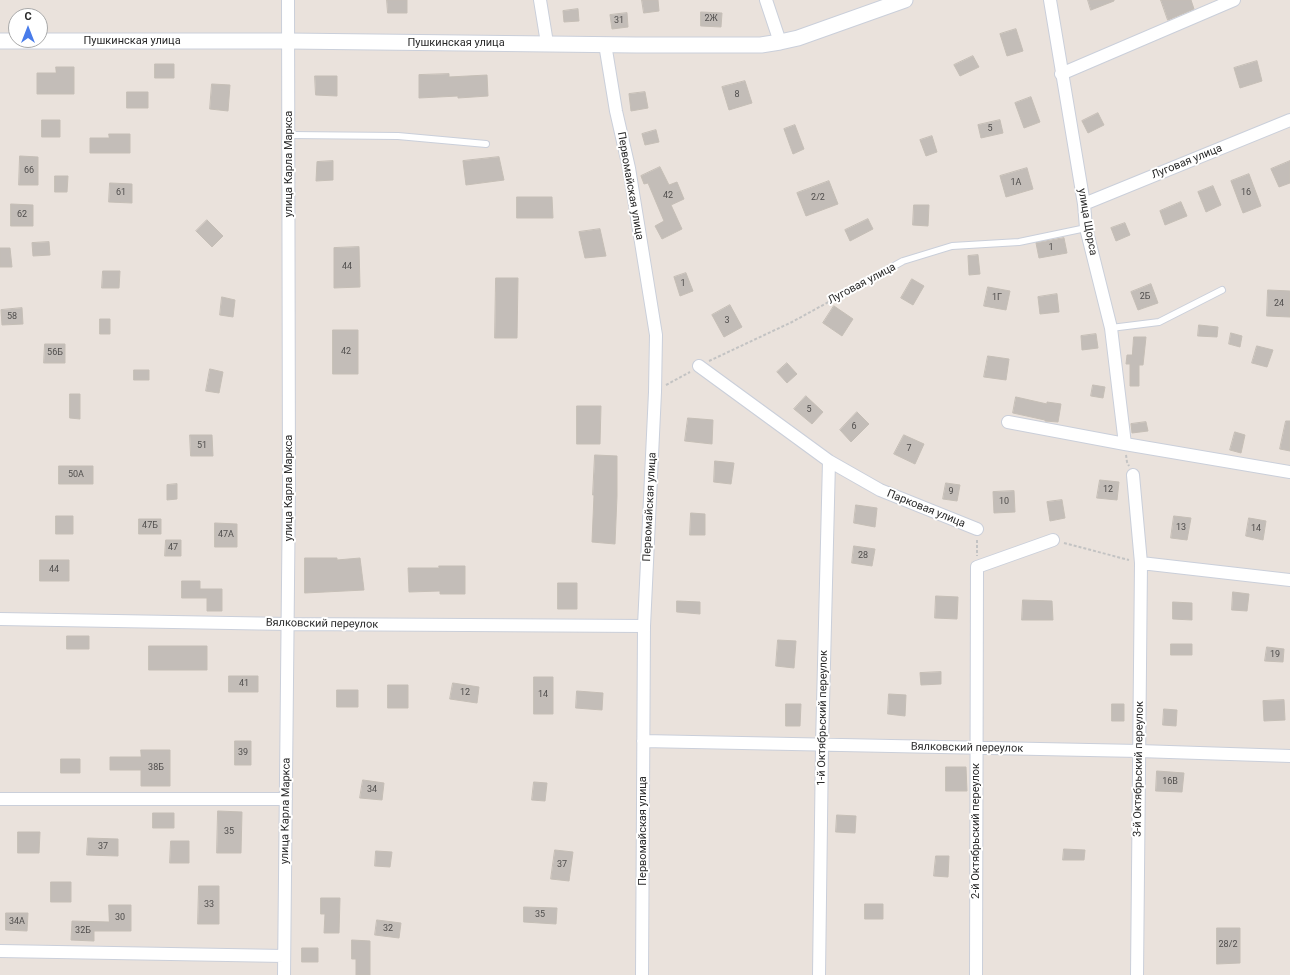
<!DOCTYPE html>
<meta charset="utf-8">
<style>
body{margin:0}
#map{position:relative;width:1290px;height:975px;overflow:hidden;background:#eae2dc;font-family:Roboto,sans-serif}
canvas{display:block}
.north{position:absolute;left:8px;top:8px;width:40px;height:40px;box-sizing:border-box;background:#fff;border:1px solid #a9a9a9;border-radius:50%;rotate:0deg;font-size:11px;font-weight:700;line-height:16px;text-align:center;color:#292929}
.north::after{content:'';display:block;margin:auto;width:14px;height:18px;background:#497cea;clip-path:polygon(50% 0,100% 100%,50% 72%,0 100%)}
</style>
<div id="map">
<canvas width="1290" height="975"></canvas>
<div class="north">С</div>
</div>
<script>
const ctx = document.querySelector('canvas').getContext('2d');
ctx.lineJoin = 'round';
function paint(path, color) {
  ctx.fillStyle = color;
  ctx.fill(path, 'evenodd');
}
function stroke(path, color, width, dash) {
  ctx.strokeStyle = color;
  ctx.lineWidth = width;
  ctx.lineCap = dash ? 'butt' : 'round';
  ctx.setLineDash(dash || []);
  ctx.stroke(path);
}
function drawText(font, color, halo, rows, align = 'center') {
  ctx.font = font + ' Roboto,sans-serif';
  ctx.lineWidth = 4;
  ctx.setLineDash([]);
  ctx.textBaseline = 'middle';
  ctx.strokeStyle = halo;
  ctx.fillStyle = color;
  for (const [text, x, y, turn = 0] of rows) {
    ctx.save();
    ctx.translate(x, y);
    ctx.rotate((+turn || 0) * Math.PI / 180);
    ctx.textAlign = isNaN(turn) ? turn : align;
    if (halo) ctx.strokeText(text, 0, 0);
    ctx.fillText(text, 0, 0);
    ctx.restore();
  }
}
const building = new Path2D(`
 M 387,0 L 407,0 L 407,13 L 388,13 Z
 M 642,0 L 658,0 L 659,11 L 644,13 Z
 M 1088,0 L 1114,0 L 1114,1 L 1091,10 Z
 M 1161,0 L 1191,0 L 1194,9 L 1168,20 Z
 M 578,9 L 579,21 L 564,22 L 563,11 Z
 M 701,12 L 722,13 L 721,27 L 701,26 Z
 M 627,13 L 628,27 L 612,29 L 610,15 Z
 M 1016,29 L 1023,51 L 1007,56 L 1000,34 Z
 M 973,56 L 979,67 L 960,76 L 954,65 Z
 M 1257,61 L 1262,81 L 1240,88 L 1234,68 Z
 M 155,64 L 174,64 L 174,78 L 155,78 Z
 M 56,67 L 74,67 L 74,94 L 37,94 L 37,73 L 56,73 Z
 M 449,74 L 449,77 L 487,75 L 488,96 L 458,98 L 458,96 L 419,98 L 419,75 Z
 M 315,76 L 337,76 L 337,96 L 316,95 Z
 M 745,81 L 752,103 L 729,110 L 722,87 Z
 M 212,84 L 230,85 L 228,111 L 210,109 Z
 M 127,92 L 148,92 L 148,108 L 127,108 Z
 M 645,92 L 648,108 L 631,111 L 629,94 Z
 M 1031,97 L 1040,122 L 1024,128 L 1015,103 Z
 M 1098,113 L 1104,125 L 1088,133 L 1082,121 Z
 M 42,120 L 60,120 L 60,137 L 42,137 Z
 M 1000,120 L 1003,133 L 981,138 L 978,125 Z
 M 795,125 L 804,149 L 793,154 L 784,129 Z
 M 656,130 L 659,142 L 645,145 L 642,134 Z
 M 109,134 L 130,134 L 130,153 L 90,153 L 90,138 L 109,138 Z
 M 932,136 L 937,152 L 926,156 L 920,140 Z
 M 20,156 L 38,157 L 38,185 L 19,185 Z
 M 499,157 L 504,180 L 466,185 L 463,161 Z
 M 333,161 L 333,180 L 316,181 L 317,162 Z
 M 1290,161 L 1290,183 L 1279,187 L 1271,169 Z
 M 660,167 L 669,185 L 677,182 L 684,199 L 671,205 L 682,229 L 662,239 L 655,226 L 664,221 L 648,183 L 644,184 L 641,176 Z
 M 1027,168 L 1033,189 L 1006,197 L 1000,176 Z
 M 1249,174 L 1261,206 L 1243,213 L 1231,181 Z
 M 55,176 L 68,176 L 67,192 L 55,192 Z
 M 829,181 L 838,204 L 806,216 L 797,193 Z
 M 110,183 L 132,184 L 132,203 L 109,202 Z
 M 1213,186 L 1221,205 L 1206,212 L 1198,192 Z
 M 517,197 L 552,197 L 553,218 L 517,218 Z
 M 1181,202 L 1187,216 L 1165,225 L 1160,211 Z
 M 11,204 L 33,205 L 33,226 L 11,226 Z
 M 914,205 L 929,205 L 928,226 L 913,225 Z
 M 868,219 L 873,229 L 850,241 L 845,230 Z
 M 207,220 L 223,236 L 212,247 L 196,231 Z
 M 1125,223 L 1130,235 L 1116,241 L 1111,228 Z
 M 600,229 L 606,256 L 585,258 L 579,232 Z
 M 1064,238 L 1067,253 L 1039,258 L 1036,243 Z
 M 49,242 L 50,255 L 33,256 L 32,243 Z
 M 359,247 L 360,287 L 334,288 L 334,248 Z
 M 0,248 L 10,248 L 12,267 L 0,267 Z
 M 978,255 L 980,274 L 969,275 L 968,256 Z
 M 103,271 L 120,271 L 119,288 L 102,288 Z
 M 686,273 L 693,291 L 680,296 L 674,277 Z
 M 496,278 L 518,278 L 517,338 L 495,338 Z
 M 912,279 L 924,286 L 913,305 L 901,298 Z
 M 1151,284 L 1158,303 L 1138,310 L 1131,292 Z
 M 988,287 L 1010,291 L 1006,310 L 984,306 Z
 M 1268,290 L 1290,291 L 1290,317 L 1267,316 Z
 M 1057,294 L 1059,312 L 1040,314 L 1038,297 Z
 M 222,297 L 235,300 L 233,317 L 220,315 Z
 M 730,305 L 742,327 L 724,337 L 712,315 Z
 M 834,306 L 853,319 L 842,336 L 823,323 Z
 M 22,308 L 23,324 L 2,325 L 1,310 Z
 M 100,319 L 110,319 L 110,334 L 100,334 Z
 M 1199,325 L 1218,327 L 1217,337 L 1198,336 Z
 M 333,330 L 358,330 L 358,374 L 333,374 Z
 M 1231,333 L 1242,336 L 1240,347 L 1229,344 Z
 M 1096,334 L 1098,348 L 1082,350 L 1081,336 Z
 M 1134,337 L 1146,337 L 1143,365 L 1139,365 L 1139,386 L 1130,386 L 1130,364 L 1126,364 L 1127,355 L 1132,355 Z
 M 45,344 L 65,344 L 65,363 L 44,363 Z
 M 1257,346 L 1273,350 L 1267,367 L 1252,363 Z
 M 988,356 L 1009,359 L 1006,380 L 984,377 Z
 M 787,363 L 797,374 L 787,383 L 777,372 Z
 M 210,369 L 223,372 L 219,393 L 206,391 Z
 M 134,370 L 149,370 L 149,380 L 134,380 Z
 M 1093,385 L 1105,387 L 1103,398 L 1091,396 Z
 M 70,394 L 80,394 L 80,419 L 70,418 Z
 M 806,396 L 823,412 L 812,424 L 794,409 Z
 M 1016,397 L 1047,404 L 1047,402 L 1061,404 L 1058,422 L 1045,421 L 1045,420 L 1013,413 Z
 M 577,406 L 601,406 L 600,444 L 577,444 Z
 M 857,412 L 869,424 L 851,442 L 840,430 Z
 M 688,418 L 713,420 L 712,444 L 685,441 Z
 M 1286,421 L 1290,421 L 1290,451 L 1280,449 Z
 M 1146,422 L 1148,431 L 1132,433 L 1131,424 Z
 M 1235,432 L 1245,435 L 1241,453 L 1230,450 Z
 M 190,435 L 212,435 L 213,456 L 191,456 Z
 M 904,435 L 924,444 L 915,464 L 894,454 Z
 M 595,455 L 617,456 L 617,496 L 615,544 L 592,542 L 594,495 L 593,495 Z
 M 715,461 L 734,463 L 731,484 L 714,482 Z
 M 59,466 L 93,466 L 93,484 L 59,484 Z
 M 1100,480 L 1119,482 L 1117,500 L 1097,498 Z
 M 946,483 L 960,485 L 957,501 L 943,499 Z
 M 177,484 L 177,499 L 167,500 L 167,485 Z
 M 1014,491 L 1015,512 L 994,513 L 993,492 Z
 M 1062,500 L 1065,518 L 1050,521 L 1047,502 Z
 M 856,505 L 877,508 L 875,527 L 854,523 Z
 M 691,513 L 705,514 L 705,535 L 690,535 Z
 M 56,516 L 73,516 L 73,534 L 56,534 Z
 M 1174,516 L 1191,518 L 1187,540 L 1171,538 Z
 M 1249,518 L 1266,521 L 1263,540 L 1246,536 Z
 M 139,519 L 161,519 L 161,534 L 139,534 Z
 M 215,523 L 237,524 L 237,547 L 215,547 Z
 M 166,540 L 181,540 L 181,556 L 165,556 Z
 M 854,546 L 875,549 L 872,566 L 852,563 Z
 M 305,558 L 337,558 L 337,560 L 360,558 L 364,590 L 305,593 Z
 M 40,560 L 69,560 L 69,581 L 40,581 Z
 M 439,566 L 465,566 L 465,594 L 440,594 L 440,591 L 409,592 L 408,568 L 439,568 Z
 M 182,581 L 200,581 L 200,589 L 222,589 L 222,611 L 207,611 L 207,598 L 182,598 Z
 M 558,583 L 577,583 L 577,609 L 558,609 Z
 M 1233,592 L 1249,594 L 1247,611 L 1232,610 Z
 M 936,596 L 958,597 L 957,619 L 935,618 Z
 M 1023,600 L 1052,601 L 1053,620 L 1022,620 Z
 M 677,601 L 700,602 L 700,614 L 677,612 Z
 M 1173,602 L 1192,603 L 1192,620 L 1173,619 Z
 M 67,636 L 89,636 L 89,649 L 67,649 Z
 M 778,640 L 796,641 L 794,668 L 776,666 Z
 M 1171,644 L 1192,644 L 1192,655 L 1171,655 Z
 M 149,646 L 207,646 L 207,670 L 149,670 Z
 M 1267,647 L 1284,649 L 1283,662 L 1265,661 Z
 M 941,672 L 941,684 L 921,685 L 920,673 Z
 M 229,676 L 258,676 L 258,692 L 229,692 Z
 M 534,677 L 553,677 L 553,714 L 534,714 Z
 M 453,683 L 479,687 L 477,703 L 450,699 Z
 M 388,685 L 408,685 L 408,708 L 388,708 Z
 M 337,690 L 358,690 L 358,707 L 337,707 Z
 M 577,691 L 603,693 L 602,710 L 576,708 Z
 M 889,694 L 906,695 L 905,716 L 888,714 Z
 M 1284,700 L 1285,720 L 1264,721 L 1263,701 Z
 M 786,704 L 801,704 L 800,726 L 786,726 Z
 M 1112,704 L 1124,704 L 1124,721 L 1112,721 Z
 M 1164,709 L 1177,710 L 1176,726 L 1163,725 Z
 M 235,741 L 251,741 L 251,765 L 235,765 Z
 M 141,750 L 170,750 L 170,786 L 141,786 L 141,770 L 110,770 L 110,757 L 141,757 Z
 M 61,759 L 80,759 L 80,773 L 61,773 Z
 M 946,767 L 966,767 L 967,791 L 946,791 Z
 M 1157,771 L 1184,773 L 1182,792 L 1156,791 Z
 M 363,780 L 384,783 L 382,800 L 360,798 Z
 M 534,782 L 547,783 L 545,801 L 532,800 Z
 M 218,811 L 242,812 L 241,853 L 217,853 Z
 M 153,813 L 174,813 L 174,828 L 153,828 Z
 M 837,815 L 856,816 L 855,833 L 836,832 Z
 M 18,832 L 40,832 L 39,853 L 18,853 Z
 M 88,838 L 118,839 L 118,856 L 87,855 Z
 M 171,841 L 189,841 L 189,863 L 170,863 Z
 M 1064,849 L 1085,850 L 1084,860 L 1063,860 Z
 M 555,850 L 573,852 L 569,881 L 551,879 Z
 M 376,851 L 392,852 L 390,867 L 375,866 Z
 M 936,856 L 949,856 L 948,877 L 934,876 Z
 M 51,882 L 71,882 L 71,902 L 51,902 Z
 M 199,886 L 219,886 L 219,924 L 198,924 Z
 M 321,898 L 340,898 L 339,933 L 324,933 L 325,914 L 321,914 Z
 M 865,904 L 883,904 L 883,919 L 865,919 Z
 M 109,905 L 131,905 L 131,931 L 94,931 L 94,941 L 71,940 L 72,921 L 109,922 Z
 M 524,907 L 557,908 L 556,924 L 524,922 Z
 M 6,913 L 28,913 L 27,931 L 6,930 Z
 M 377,920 L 401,923 L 399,938 L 375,935 Z
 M 1217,928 L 1240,928 L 1240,963 L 1217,964 Z
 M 352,940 L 370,941 L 370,975 L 356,975 L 356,959 L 352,959 Z
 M 302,948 L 318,948 L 318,962 L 302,962 Z`);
paint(building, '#c3bdb8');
stroke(building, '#c5beb6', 1);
const service = new Path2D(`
 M 289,135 L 398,136 L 486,144
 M 841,295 L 903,261 L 952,246 L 1019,242 L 1086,228
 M 1111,328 L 1159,322 L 1222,290`);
const minor = new Path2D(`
 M 540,0 L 547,43
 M 766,0 L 780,42
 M 1050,0 L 1084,204 L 1086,228 L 1111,328 L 1125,444
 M 605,44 L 616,111 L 629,168 L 656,335 L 655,392 L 644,626 L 642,975
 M 1061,74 L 1234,0
 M 1084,204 L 1290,120
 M 699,366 L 829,461 L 880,490 L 977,529
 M 1008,422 L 1125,444 L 1290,472
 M 1133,475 L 1141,563 L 1137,975
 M 1141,563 L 1290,580
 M 0,619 L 288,624 L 644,626
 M 643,741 L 1139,751 L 1290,756
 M 0,799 L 286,799
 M 0,951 L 284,956
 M 284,975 L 289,485 L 288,0
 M 819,975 L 822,745 L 829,461
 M 976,975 L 977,567 L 1053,540`);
const tertiary = new Path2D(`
 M 0,41 L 288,41 L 636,45 L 761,45 L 780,42 L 798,38 L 905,0`);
stroke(service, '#cacfda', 8);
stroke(minor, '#cacfda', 14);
stroke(tertiary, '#cacfda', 17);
stroke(new Path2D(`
 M 709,361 L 792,322 L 834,299
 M 666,385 L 690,372
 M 1126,455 L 1127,462 L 1129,466
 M 977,540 L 977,556
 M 1064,543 L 1129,560`), '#c3c3c3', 2, [3, 2]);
stroke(service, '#fff', 6);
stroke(minor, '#fff', 12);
stroke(tertiary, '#fff', 15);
drawText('9px', '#504e4d', null, [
 ["2Ж",711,19],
 ["31",619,21],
 ["8",737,95],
 ["5",990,129],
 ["66",29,171],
 ["1А",1016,183],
 ["61",121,193],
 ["16",1246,193],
 ["42",668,196],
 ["2/2",818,198],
 ["62",22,215],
 ["1",1051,248],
 ["44",347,267],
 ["1",683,284],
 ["2Б",1145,297],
 ["1Г",997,298],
 ["24",1279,304],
 ["58",12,317],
 ["3",727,321],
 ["42",346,352],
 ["56Б",55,353],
 ["5",809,410],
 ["6",854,427],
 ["51",202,446],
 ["7",909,449],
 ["50А",76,475],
 ["12",1108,490],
 ["9",951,492],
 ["10",1004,502],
 ["47Б",150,526],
 ["13",1181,528],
 ["14",1256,529],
 ["47А",226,535],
 ["47",173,548],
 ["28",863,556],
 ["44",54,570],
 ["19",1275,655],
 ["41",244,684],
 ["12",465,693],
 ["14",543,695],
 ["39",243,753],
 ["38Б",156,768],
 ["16В",1170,782],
 ["34",372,790],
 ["35",229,832],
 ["37",103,847],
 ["37",562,865],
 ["33",209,905],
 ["35",540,915],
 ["30",120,918],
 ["34А",17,922],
 ["32",388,929],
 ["32Б",83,931],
 ["28/2",1228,945]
]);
drawText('11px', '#292929', '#fff', [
 ["Пушкинская улица",132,41],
 ["Пушкинская улица",456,43],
 ["Луговая улица",1187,162,-22],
 ["улица Карла Маркса",289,164,-90],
 ["Первомайская улица",630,186,80],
 ["улица Щорса",1087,222,80],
 ["Луговая улица",862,284,-28],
 ["улица Карла Маркса",289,488,-90],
 ["Первомайская улица",650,507,-87],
 ["Парковая улица",926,509,22],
 ["Вялковский переулок",322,624,1],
 ["1-й Октябрьский переулок",823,718,-89],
 ["Вялковский переулок",967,748,1],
 ["3-й Октябрьский переулок",1139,769,-89],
 ["улица Карла Маркса",286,811,-89],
 ["Первомайская улица",643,831,-90],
 ["2-й Октябрьский переулок",976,831,-90]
]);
</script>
